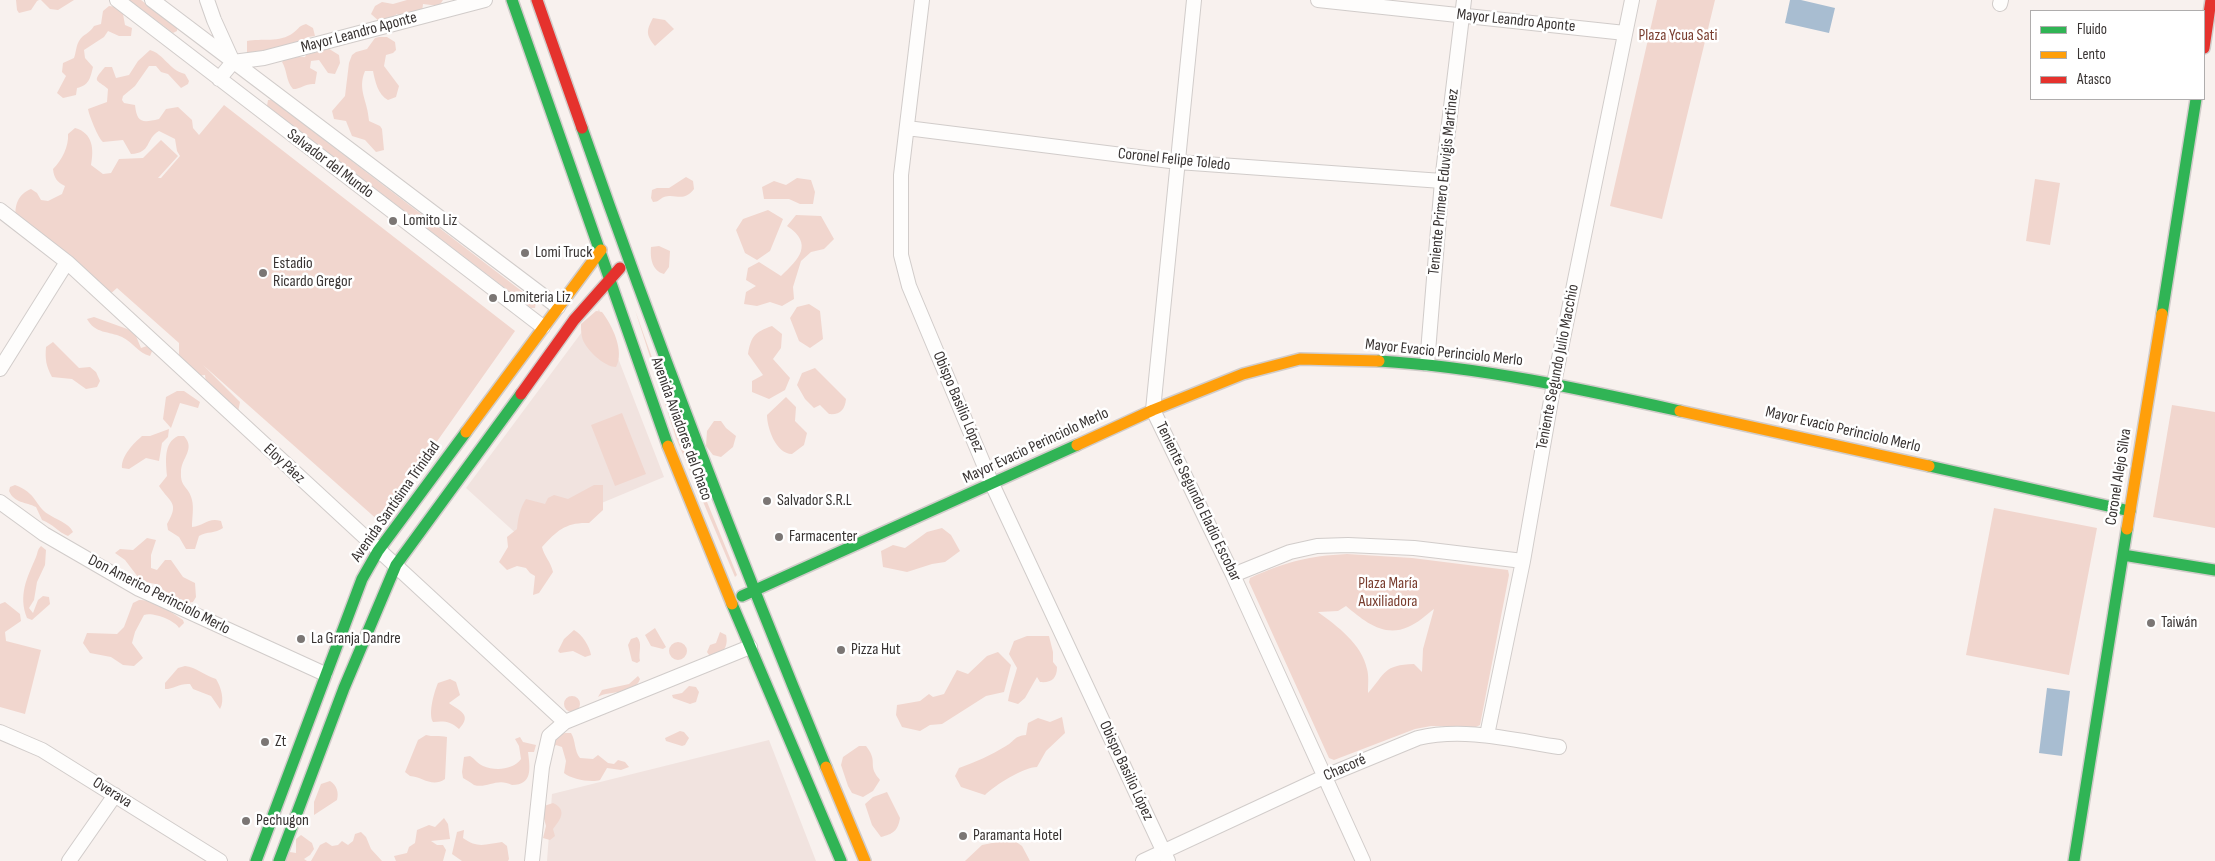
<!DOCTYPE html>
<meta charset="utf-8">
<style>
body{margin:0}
#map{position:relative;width:2215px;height:861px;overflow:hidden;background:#f8f1ee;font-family:"Sofia Sans Condensed",sans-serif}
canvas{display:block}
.legend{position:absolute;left:2030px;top:10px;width:175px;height:90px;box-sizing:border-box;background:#fff;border:1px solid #afadad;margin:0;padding:6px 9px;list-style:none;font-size:15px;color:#383332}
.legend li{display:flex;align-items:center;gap:10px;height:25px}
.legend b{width:25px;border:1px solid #afadad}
</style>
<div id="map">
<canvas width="2215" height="861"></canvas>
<ul class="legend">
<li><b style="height:6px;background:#30b455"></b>Fluido</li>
<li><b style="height:6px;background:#ff9f0a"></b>Lento</li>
<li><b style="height:6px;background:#e5322d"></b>Atasco</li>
</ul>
</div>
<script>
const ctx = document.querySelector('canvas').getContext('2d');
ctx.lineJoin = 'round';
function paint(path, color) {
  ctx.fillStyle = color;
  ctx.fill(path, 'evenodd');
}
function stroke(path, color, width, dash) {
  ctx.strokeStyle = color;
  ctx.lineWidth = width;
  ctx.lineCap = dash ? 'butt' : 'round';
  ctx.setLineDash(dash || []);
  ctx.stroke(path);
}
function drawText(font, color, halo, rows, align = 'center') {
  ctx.font = font + ' "Sofia Sans Condensed",sans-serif';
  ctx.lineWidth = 5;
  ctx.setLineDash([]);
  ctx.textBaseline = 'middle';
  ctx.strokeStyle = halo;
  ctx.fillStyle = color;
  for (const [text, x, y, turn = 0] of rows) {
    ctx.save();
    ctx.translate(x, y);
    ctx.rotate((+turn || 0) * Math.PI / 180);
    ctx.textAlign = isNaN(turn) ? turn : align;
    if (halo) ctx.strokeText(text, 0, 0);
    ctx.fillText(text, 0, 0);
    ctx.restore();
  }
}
paint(new Path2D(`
 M 599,309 L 664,477 L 520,537 L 466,488 Z
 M 769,740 L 816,861 L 547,861 L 552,794 Z`), '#f1e3df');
paint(new Path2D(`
 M 16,0 L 39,0 L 37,1 L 31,10 L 19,13 L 17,10 Z
 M 41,0 L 74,0 L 58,10 L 50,9 Z
 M 129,0 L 141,0 L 177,28 L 177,31 L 173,33 Z
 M 407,0 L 443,0 L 439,6 L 423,4 L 422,12 L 400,17 L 397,14 L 390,19 L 387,18 L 380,22 L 371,14 L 375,6 L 382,2 L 393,4 Z
 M 1657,0 L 1715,0 L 1662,219 L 1610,206 Z
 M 109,6 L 117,7 L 123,14 L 125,25 L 132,28 L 131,36 L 119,36 L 108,31 L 104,37 L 84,50 L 85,58 L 93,67 C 90,79 89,85 77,88 L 76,95 L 63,98 L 57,93 L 66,76 L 62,72 L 63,63 L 74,58 C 76,53 76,46 79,41 C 83,34 89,34 94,26 L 101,24 L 103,11 Z
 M 653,18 L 665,20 L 674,29 L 655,46 C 646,35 646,31 653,18 Z
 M 306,24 L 313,28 L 315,36 L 308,37 L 299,48 L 247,53 L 247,41 C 261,38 280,43 293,33 C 299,29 297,27 306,24 Z
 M 379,37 L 387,37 L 395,42 L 396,50 L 393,53 L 386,55 L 384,66 L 399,86 L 396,97 L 388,100 C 378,95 375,81 373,71 L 365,71 C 357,90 368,101 369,121 L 380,126 L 382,129 L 384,150 L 376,152 L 365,140 L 352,136 L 346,121 L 334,119 L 332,111 L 345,96 L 349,63 L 352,55 L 356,52 L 367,49 L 375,38 Z
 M 318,42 L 339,55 L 340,63 L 335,74 L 328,73 L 319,60 L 311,61 L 310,68 L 317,72 L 315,84 C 306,83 301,89 293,89 C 286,82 287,69 282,62 L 288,56 L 305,57 L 311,46 Z
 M 150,50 C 164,54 169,70 185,74 L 189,81 L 188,84 L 181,88 L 168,74 L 161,72 L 156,66 L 149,66 L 135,86 L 123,96 L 122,100 L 124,103 L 135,105 C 137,123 142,123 159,119 L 166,109 L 178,107 L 192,120 L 193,128 L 199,135 L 224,105 L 515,331 L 380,522 L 203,365 L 240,402 L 238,412 L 207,392 L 205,375 L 197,376 L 176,364 L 179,355 L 179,343 L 117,288 L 109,295 L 16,219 C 14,206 18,194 31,189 L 37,193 L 41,200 L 48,201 L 62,194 L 65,186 C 57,182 54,178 53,169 C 62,160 69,146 68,134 L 75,128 C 93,133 94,149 91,165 L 103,174 L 111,173 L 119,159 L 143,158 L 161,140 L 178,156 L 158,178 L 161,178 L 180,156 L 177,151 L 175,139 L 159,131 C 145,139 152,153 131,154 L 123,140 L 103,142 C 98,138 89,115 88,109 L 107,102 L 108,89 C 97,79 91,83 105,67 L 112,67 L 116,78 L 129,75 L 138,61 Z
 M 268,100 L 272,100 L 536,302 L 535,308 L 531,308 L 267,106 Z
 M 686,177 L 693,181 L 694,189 C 683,203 676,193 664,197 C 659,199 659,202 653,202 L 651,198 L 652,190 L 657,188 L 669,188 Z
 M 797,178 L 811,180 L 815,192 L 813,204 L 800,204 L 789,199 L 764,199 L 762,187 L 774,181 L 786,185 Z
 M 2035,179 L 2060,183 L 2050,245 L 2026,241 Z
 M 768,210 L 783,219 L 770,251 L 757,260 L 745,253 L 736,230 L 743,219 Z
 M 796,215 L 821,216 L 834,239 L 824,249 L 811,252 L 801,261 L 793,287 L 794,299 L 782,306 L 770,302 L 757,306 L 744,304 L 746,292 L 756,286 L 746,280 L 748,268 L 759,262 L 781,276 C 799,259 814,244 787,226 Z
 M 659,246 L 670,251 L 669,267 L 664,274 C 652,271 650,258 651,247 Z
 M 809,304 L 820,311 L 823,339 L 810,348 L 799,341 L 790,318 L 797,307 Z
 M 635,310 L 680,436 L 737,575 L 735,577 L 676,438 Z
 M 596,311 L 602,312 C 612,325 625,351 616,367 C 604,367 584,348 582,337 C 581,333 581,328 581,324 Z
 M 94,317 L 130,330 L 136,336 L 141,348 L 147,346 L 153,349 L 150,356 C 138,353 133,342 122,337 C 109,331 95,334 87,319 Z
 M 772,326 L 782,334 L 781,348 L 773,359 L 790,378 L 785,390 L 769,399 L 752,392 L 752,381 L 763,375 L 748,354 C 751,336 755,332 772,326 Z
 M 53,342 L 79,368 L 90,367 L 96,372 L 100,381 L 97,387 L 86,389 L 72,379 L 52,377 C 46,366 45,359 46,347 Z
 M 815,368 L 846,399 C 845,410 840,415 829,414 L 820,405 L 814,408 L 805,399 L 797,385 L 802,373 Z
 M 177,391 L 184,391 L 200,402 L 198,408 L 180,403 L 171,428 L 163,419 L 166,397 Z
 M 786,397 L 796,407 L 795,421 L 807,433 L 804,445 L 792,454 C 776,454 767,428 767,415 Z
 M 2172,405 L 2215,412 L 2215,528 L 2153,517 Z
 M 622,413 L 646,474 L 615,486 L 591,425 Z
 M 714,421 L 721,421 L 726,428 L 736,436 L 733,447 L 721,457 L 713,455 L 706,446 L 707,431 Z
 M 169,429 L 168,437 L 162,443 L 159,461 L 146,458 L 129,469 L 122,468 C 121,456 134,443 142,436 L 150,436 Z
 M 178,436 L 184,436 C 196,449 181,458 181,472 C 180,488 189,486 192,500 C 194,508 192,518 192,527 C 204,526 208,517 221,521 L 223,528 C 215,534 207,531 199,536 L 195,549 L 186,549 L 179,537 L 168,530 L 167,524 C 180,502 170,503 159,486 L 167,476 C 166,462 163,443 178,436 Z
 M 15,485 C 37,493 35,506 48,514 C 55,519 69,523 73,532 L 68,536 C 58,532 53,524 42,520 L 36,507 C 26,502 14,503 9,491 L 10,487 Z
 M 594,485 L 603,485 L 603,510 L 589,523 C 567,522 557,530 542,547 C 544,556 551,562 553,572 L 539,593 L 533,595 L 535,576 L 530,573 L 526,568 L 517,566 L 507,570 L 499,562 L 508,547 L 507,537 L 517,529 C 518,518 520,508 526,499 L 545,504 L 548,498 L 554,495 L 568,499 Z
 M 1994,508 L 2097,528 L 2069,675 L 1966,655 Z
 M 942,528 L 951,535 L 960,551 L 945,562 L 932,564 L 907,572 L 883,567 L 881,551 L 893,545 L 905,548 L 927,532 Z
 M 147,538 L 156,540 L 151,555 L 151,568 L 157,570 L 165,560 L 171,560 L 183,577 L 195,583 L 196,597 L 193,602 C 180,605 166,598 160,585 L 141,581 L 125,560 L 115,553 L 120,549 L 133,550 Z
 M 41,546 L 46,550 L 45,565 L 37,582 L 34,600 L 29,608 L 33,613 L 38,600 L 43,596 L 49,597 L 50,604 L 32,620 L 27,618 C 18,595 27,578 36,557 C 38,552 37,550 41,546 Z
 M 1347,554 L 1412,558 L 1508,570 L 1509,575 L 1480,725 L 1476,727 L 1431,726 L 1415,729 L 1334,760 L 1329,758 L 1249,582 L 1250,578 C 1285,562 1308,556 1347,554 ZM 1346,606 C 1364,621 1384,638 1408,627 C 1418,623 1426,615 1434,609 L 1423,649 L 1422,672 L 1414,664 C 1383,665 1386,673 1368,693 C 1368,685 1369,676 1367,669 C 1362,644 1337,626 1318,612 L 1338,611 Z
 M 139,600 C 154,599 171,612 183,620 L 184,623 L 179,628 C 174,620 153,612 144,615 L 135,632 L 132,643 L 143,658 L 134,666 L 123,665 L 111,657 L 90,653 L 83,643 L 87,633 L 117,634 L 124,627 L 133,603 Z
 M 5,602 L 20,614 L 21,621 L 5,632 L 6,641 L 41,650 L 25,714 L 0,707 L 0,604 Z
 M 655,628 L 666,647 L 663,649 L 651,646 L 645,635 Z
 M 574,630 C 582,634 590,647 591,655 L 585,657 L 573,651 L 560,653 L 558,651 L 564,639 Z
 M 720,632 L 726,635 C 729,647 722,657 709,655 L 707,652 L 710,645 L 716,643 Z
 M 1027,636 L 1049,636 L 1053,652 L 1053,662 L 1057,667 C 1057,679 1051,683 1040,682 L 1037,677 L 1025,698 L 1018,704 L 1008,701 C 1010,689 1014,680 1017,668 L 1009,654 L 1014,641 Z
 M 637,637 C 643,643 638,653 640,661 L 637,663 L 632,661 L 628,645 L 631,639 Z
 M669 651a9 9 0 1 1 18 0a9 9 0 1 1-18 0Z
 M 998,652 L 1011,665 L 1004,692 L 986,696 L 942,724 L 930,725 L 920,731 L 902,727 L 896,715 L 897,705 L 920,701 L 929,694 L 933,697 L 944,694 L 957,670 L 968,674 L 987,656 Z
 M 185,666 C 196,667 205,676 216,679 C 221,687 225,700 220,709 L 211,696 L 193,689 L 190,684 C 180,683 174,689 165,689 L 165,683 L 178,668 Z
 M 638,676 L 640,679 C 635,695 610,690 598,697 L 602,690 L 629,684 Z
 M 450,679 L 456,682 L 460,695 L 449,703 C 459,711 473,714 459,729 C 450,721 444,721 433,722 C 428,714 434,692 438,683 Z
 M 689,686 L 696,687 L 699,692 L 696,702 L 690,704 L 673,698 L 672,695 L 682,693 Z
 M564 704a8 8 0 1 1 16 0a8 8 0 1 1-16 0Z
 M 1062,717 L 1065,733 L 1046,751 L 1037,767 C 1024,767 995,785 985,795 L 961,787 L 955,776 L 959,768 C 976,762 991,755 1006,746 C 1015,741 1014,736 1026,735 L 1028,723 L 1038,718 L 1050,722 Z
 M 680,731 L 684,732 L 689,738 L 685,745 L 682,746 L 666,741 L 665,738 Z
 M 565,733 L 571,733 C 576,741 574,751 580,758 L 593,759 L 598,755 L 608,763 L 614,764 L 618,760 L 625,762 L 629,767 L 621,770 L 607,768 L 600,780 C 591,783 571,779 564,773 L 566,761 L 562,747 L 556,745 L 551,750 L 552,738 Z
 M 426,735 C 432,737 440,735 447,737 L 445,779 C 432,788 423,777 410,776 L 405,772 L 418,740 Z
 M 520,737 L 523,742 L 536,745 L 534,752 L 528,752 C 530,768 533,785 512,785 C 497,777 487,789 474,785 C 471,783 467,780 463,778 L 462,772 L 464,757 L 470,756 C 475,759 478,764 483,766 C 495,771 513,770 521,759 L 519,746 L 515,739 Z
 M 859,746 L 866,746 C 877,760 870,763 875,773 C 876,776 879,778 880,780 L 873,791 L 863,797 L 852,793 L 848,786 L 841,765 L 843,757 Z
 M 330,781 C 337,785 339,793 337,800 L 314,815 L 314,802 L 321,784 Z
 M 887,792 L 900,818 C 898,831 893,834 881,837 L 872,825 L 865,804 L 873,797 Z
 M 553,803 C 568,810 560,820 553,829 L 555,836 L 550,840 L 543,838 L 546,826 L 541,807 Z
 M 444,818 L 448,824 L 450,839 L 431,841 L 437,845 L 443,845 L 446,850 L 443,861 L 396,861 L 394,856 L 407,853 L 409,847 L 415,843 L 417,830 L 429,825 L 435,827 Z
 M 464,830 L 463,838 C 478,849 486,844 502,842 L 507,846 L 509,859 L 508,861 L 462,861 L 452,854 L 457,832 Z
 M 361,832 L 366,837 L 371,849 L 382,861 L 311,861 L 320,845 L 326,842 L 332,846 L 338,845 L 342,841 L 348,845 L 353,841 L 355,834 Z
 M 301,835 L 312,843 L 314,849 L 310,855 L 304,859 L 307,861 L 281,861 L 290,852 L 296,853 L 296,839 Z
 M 1012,839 L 1022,846 L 1030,861 L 965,861 L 982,845 Z`), '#f1d6ce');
paint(new Path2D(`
 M 1790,0 L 1801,0 L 1835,8 L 1829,33 L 1785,23 Z
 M 2047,688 L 2070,691 L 2062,756 L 2039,753 Z`), '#a8bdd1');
const street = new Path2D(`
 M 117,0 L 543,327
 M 152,0 L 558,307
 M 207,0 L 214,20 L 233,62 L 219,79
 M 922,0 L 901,175 L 901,255 L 909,286 L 992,484 L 1168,861
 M 1194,0 L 1153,410 L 1233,575 L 1363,861
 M 1318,0 L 1625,33
 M 2000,4 L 2001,0
 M 233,62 L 264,58 L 485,0
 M 907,128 L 1178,162 L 1442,181
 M 0,210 L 67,262 L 565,722
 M 1427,364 L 1442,181 L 1464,0
 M 0,369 L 67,262
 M 0,502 L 44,534 L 139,589 L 325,674
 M 1233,575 L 1290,552 L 1317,546 L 1348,545 L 1414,548 L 1523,561
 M 0,732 L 42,750 L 220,861
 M 1487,735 L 1523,561 L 1554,383 L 1632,0
 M 69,861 L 115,795
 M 532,861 L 542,767 L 549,736 L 565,722 L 750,647
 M 1143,861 L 1326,776 L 1418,738 C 1464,727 1513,740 1559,747`);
const fast = new Path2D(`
 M 512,0 L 668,446
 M 582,128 C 657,343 739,556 826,767
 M 2162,314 L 2196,99
 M 1379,361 C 1481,367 1581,389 1680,411
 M 1929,466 L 2130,511
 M 2123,555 L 2215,570
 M 742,596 L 1077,445
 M 732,604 L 841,861
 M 256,861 L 362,579 L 378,551 L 466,432
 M 279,861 L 344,688 L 396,565 L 521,394
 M 2074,861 L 2127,529`);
const slow = new Path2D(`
 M 1680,411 L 1929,466
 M 466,432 L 601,250
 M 1077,445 L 1153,410 L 1243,374 L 1300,359 L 1379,361
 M 668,446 L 732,604
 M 2127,529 L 2162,314
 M 826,767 L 865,861`);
const jam = new Path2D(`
 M 537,0 L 582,128
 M 2204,48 L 2211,0
 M 521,394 L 574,320 L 620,268`);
stroke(street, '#d1ccca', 16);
stroke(fast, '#d1ccca', 14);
stroke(slow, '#d1ccca', 14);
stroke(jam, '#d1ccca', 14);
stroke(street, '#fefdfc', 14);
stroke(fast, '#30b455', 11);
stroke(slow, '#ff9f0a', 11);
stroke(jam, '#e5322d', 11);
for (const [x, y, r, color] of [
 [393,221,5,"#7b7674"],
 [525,253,5,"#7b7674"],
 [263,273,5,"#7b7674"],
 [493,298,5,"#7b7674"],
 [767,501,5,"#7b7674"],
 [779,537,5,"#7b7674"],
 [2151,623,5,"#7b7674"],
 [301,639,5,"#7b7674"],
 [841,650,5,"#7b7674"],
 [265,742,5,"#7b7674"],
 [246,821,5,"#7b7674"],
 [963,836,5,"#7b7674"]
]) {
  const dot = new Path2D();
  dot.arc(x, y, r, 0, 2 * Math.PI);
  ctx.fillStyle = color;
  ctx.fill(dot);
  stroke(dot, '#fff', 2);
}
drawText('16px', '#383332', '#fff', [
 ["Mayor Leandro Aponte",1516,21,6],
 ["Mayor Leandro Aponte",359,33,-15],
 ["Coronel Felipe Toledo",1174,160,6],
 ["Salvador del Mundo",330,164,37],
 ["Teniente Primero Eduvigis Martinez",1444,182,-84],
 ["Mayor Evacio Perinciolo Merlo",1444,353,6],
 ["Teniente Segundo Julio Macchio",1558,367,-79],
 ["Obispo Basilio López",958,402,67],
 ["Avenida Aviadores del Chaco",681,429,70],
 ["Mayor Evacio Perinciolo Merlo",1843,430,13],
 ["Mayor Evacio Perinciolo Merlo",1036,446,-25],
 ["Eloy Páez",284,464,43],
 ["Coronel Alejo Silva",2119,477,-81],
 ["Avenida Santísima Trinidad",396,502,-55],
 ["Teniente Segundo Eladio Escobar",1198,502,64],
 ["Don Americo Perinciolo Merlo",159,595,27],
 ["Chacoré",1345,768,-24],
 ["Obispo Basilio López",1126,771,65],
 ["Overava",112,793,32]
]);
drawText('16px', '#793d2e', '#fff', [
 ["Plaza Ycua Sati",1678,36],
 ["Plaza María",1388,584],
 ["Auxiliadora",1388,602]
]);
drawText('16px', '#383332', '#fff', [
 ["Lomito Liz",403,221],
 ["Lomi Truck",535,253],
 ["Estadio",273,264],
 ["Ricardo Gregor",273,282],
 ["Lomiteria Liz",503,298],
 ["Salvador S.R.L",777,501],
 ["Farmacenter",789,537],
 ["Taiwán",2161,623],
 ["La Granja Dandre",311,639],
 ["Pizza Hut",851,650],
 ["Zt",275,742],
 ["Pechugon",256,821],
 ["Paramanta Hotel",973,836]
], 'left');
</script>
